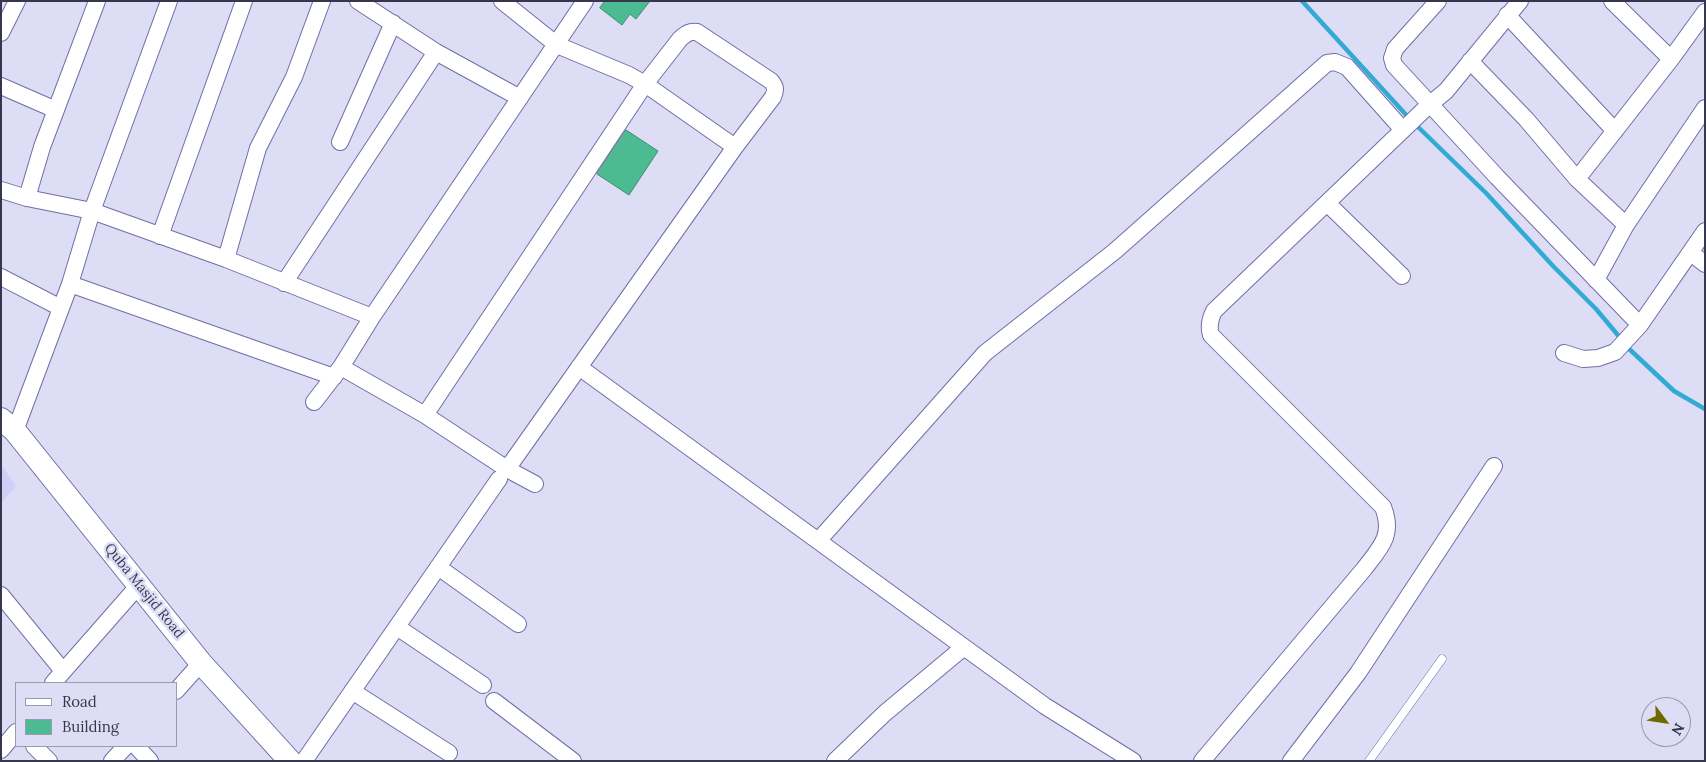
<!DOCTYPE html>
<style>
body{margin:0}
#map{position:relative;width:1706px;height:762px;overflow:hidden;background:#ddddf6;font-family:Lora,serif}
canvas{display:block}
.frame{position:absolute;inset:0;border:2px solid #37364f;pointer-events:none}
.legend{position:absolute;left:15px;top:682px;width:162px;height:65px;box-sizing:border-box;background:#ddddf6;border:1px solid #9b9ab3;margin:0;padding:6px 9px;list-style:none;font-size:15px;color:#37364f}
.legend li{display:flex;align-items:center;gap:10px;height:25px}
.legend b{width:25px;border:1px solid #9b9ab3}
.north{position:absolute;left:1641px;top:697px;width:50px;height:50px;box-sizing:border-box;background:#ddddf6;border:1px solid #9b9ab3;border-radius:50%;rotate:121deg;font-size:14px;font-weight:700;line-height:20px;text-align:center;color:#37364f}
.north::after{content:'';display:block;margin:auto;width:18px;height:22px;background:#6f6903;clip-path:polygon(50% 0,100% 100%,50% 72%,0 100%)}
</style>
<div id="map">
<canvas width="1706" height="762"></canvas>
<div class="frame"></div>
<ul class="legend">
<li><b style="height:6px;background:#fff"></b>Road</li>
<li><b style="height:14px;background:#4dbb92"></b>Building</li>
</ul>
<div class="north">N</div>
</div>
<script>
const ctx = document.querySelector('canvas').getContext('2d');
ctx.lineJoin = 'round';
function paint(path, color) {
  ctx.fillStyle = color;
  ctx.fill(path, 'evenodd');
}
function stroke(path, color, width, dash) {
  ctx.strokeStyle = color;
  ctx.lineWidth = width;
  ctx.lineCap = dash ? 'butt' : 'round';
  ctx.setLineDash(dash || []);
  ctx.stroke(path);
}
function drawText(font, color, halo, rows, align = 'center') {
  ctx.font = font + ' Lora,serif';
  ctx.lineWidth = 5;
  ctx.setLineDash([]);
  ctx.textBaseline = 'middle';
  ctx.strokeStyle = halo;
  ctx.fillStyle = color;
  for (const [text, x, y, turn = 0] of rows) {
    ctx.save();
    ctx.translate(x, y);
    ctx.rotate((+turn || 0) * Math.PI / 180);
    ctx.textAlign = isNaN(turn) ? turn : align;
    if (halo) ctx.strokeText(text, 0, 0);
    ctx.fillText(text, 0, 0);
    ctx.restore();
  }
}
paint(new Path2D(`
 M 3,467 L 16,486 L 1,503 L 1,469 Z`), '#d0cff8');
stroke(new Path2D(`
 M 1302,1 L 1409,118
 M 1415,124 L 1486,193 L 1553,266 L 1596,309 L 1622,340
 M 1626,346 L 1674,391 L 1705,409`), '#32aad3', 4.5);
const building = new Path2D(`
 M 605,1 L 650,1 L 636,19 L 630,14 L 622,25 L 600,8 Z
 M 626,130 L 658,151 L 629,195 L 597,174 Z`);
paint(building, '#4dbb92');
stroke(building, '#438a6e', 1);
const lane = new Path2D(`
 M 1369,761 L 1442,659`);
const street = new Path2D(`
 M 358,1 L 436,52 L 520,98
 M 502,1 L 557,45 L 629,75 L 645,84 L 735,147
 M 1438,1 L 1395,49 L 1392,58 L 1394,65 L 1497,177 L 1640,325
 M 1612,1 L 1671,59
 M 1507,15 L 1615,131
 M 1,33 L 17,1
 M 1470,61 L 1526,119 L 1577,179 L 1626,225
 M 1,86 L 56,110
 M 340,142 L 393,23
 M 1577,179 L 1671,59 L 1705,12
 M 1,190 L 27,198 L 92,211 L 226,259 L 372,317
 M 27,198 L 42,147 L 97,1
 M 1327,203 L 1402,276
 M 160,236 L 244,1
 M 1691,253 L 1705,264
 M 226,259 L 258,148 L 294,77 L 322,1
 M 1,277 L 61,308
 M 1596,280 L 1626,225 L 1705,108
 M 284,283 L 436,52
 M 70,284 L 334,377
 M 1564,353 L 1583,359 L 1598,358 L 1615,352 L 1640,325 L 1705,231
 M 341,367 L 425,415 L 507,469 L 535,484
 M 579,367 L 1045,706 L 1133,761
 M 314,402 L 341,367 L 372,317 L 585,1
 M 425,415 L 645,84 L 680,39 C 686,34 689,31 697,32 L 771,81 C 776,87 776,90 773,97 L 735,147 L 507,469
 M 15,431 L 70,284 L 92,211 L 169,1
 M 818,541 L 985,353 L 1115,251 L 1327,63 L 1335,62 L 1347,67 L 1403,130
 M 438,567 L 518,624
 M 1,595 L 63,671
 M 397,627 L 483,685
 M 53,683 L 139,585
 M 176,691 L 201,663
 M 352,691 L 449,753
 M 494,701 L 573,761
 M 34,746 L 49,761
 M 136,746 L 150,761
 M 1,750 L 16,732
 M 112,761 L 126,746
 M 304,761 L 499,479
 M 835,761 L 885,713 L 964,647
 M 1202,761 L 1364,569 C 1381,547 1394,535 1383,507 L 1211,335 C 1208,326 1210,319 1214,311 L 1429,105 L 1446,91 L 1520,1
 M 1291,761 L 1358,673 L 1494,466`);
const secondary = new Path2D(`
 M 1,419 L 15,431 L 201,663 L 290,761`);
stroke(lane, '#716ea5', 9);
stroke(street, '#716ea5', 18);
stroke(secondary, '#716ea5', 24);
stroke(lane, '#fff', 8);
stroke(street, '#fff', 16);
stroke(secondary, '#fff', 22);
drawText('14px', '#37364f', '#ddddf6', [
 ["Quba Masjid Road",144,591,51]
]);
</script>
